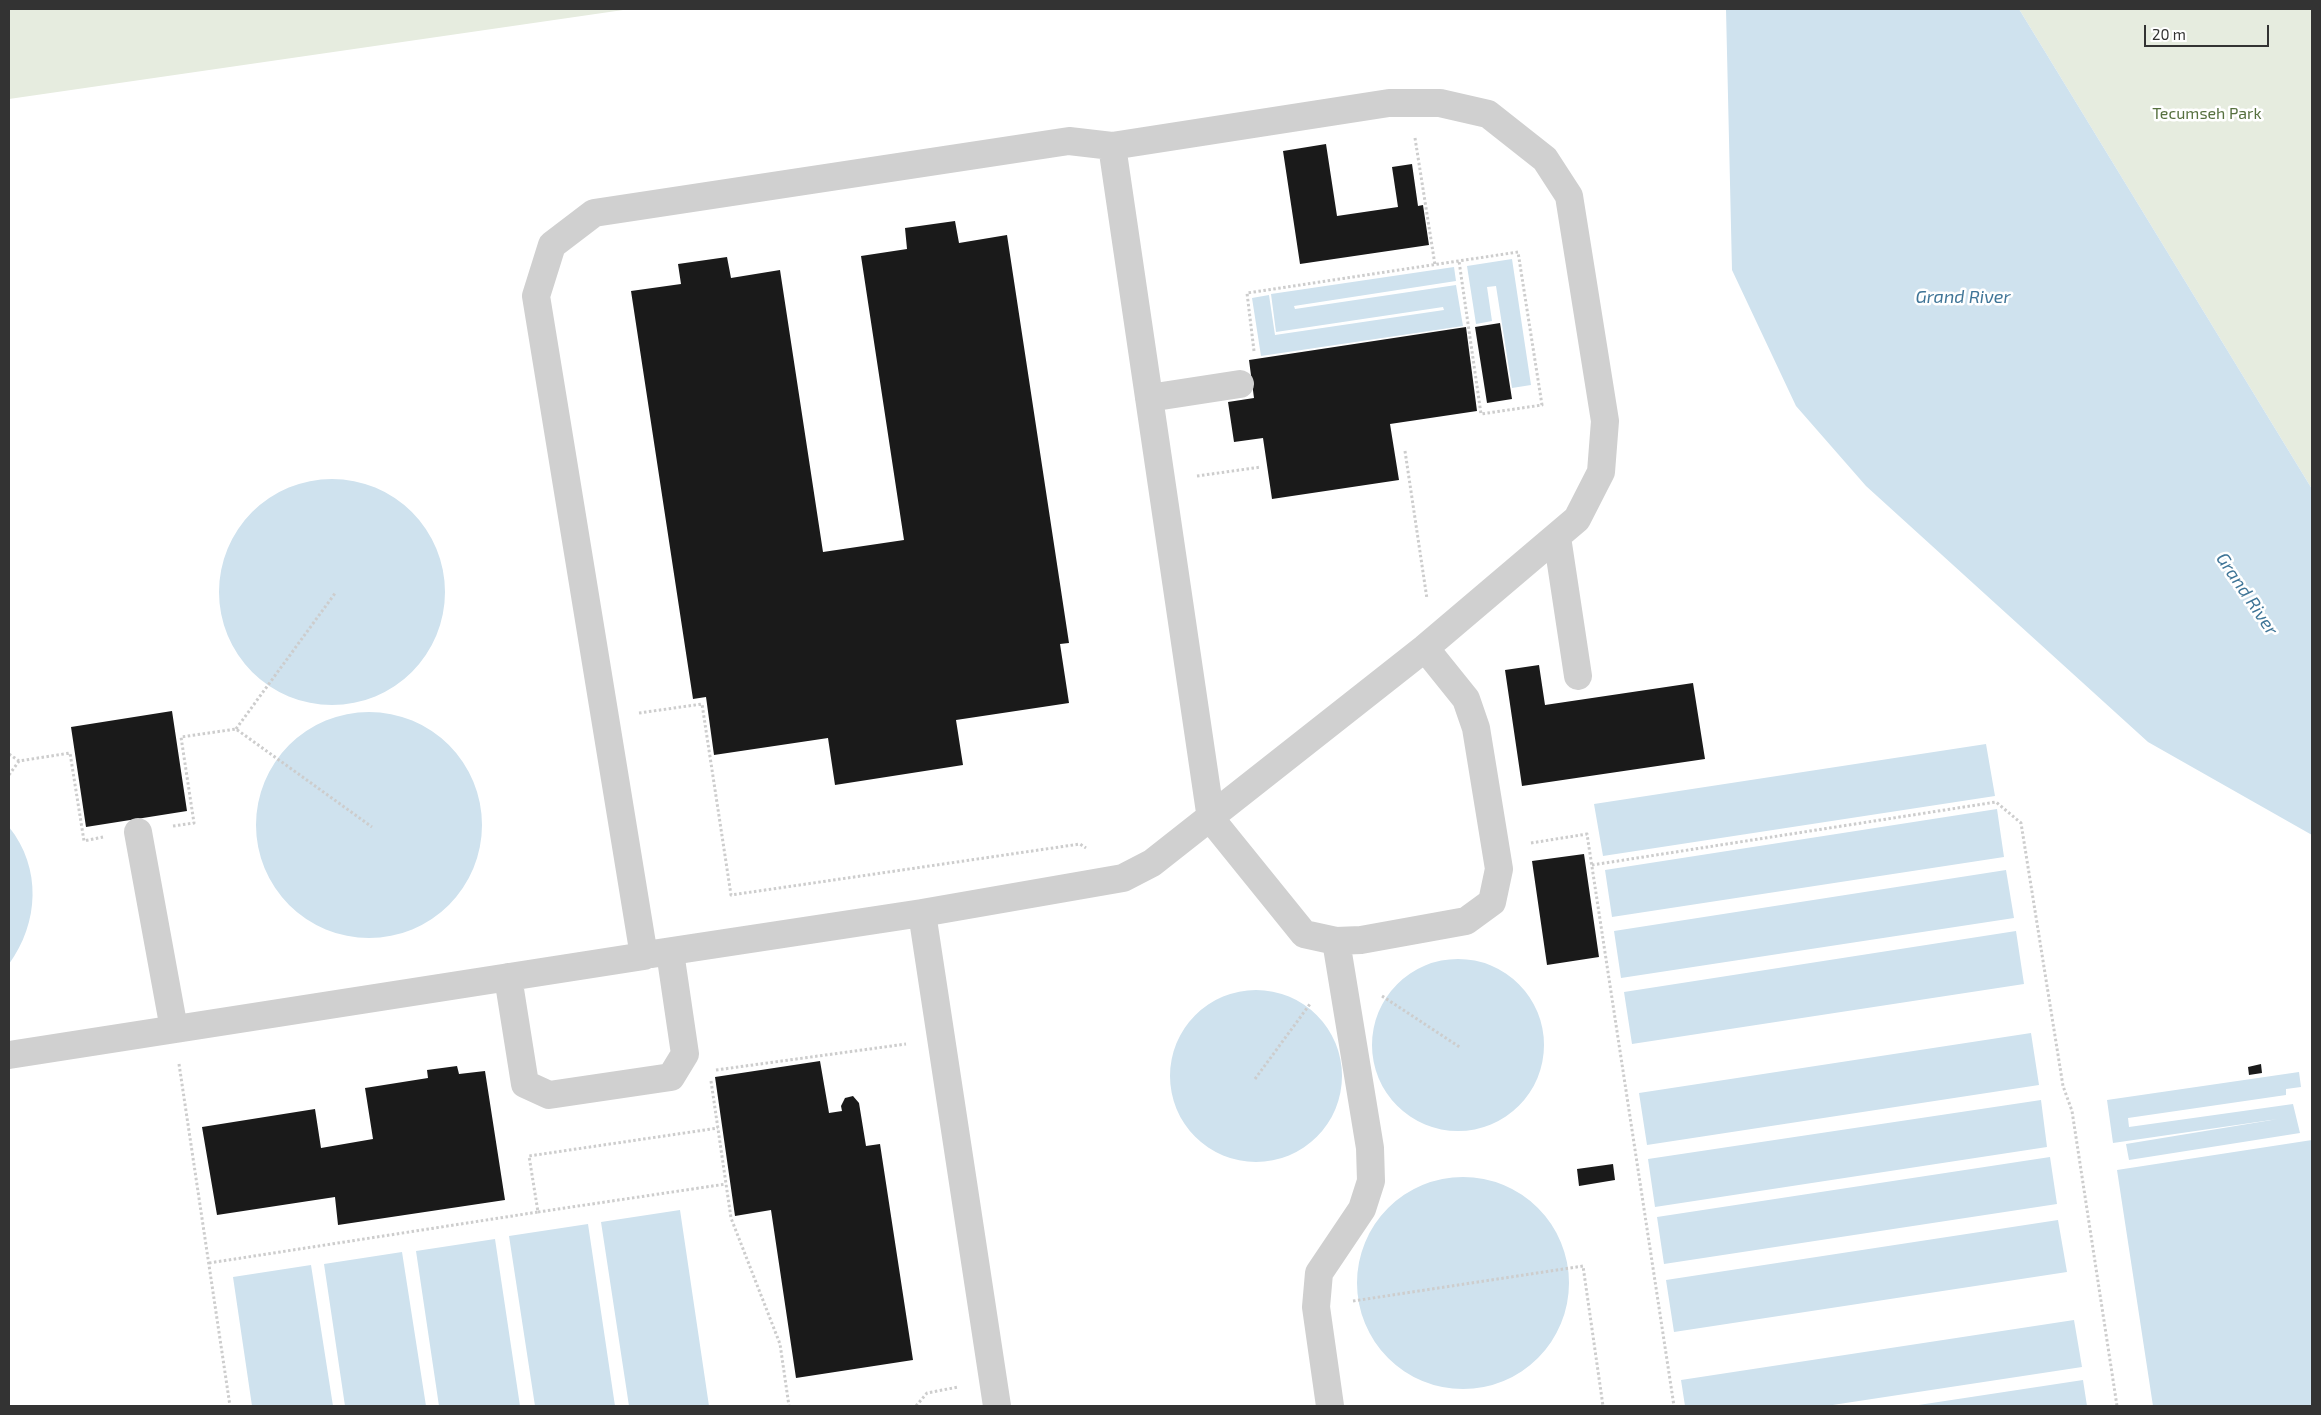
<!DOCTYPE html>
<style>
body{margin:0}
#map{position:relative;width:2321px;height:1415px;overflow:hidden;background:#fff;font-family:"Exo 2",sans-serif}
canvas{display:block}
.frame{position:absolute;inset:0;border:10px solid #333;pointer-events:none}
.scale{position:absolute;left:2144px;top:25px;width:125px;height:22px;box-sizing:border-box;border:2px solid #333;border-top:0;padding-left:6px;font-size:15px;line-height:18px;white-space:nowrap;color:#333;-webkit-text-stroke:4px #fff;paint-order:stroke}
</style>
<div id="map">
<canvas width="2321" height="1415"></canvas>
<div class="frame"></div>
<div class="scale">20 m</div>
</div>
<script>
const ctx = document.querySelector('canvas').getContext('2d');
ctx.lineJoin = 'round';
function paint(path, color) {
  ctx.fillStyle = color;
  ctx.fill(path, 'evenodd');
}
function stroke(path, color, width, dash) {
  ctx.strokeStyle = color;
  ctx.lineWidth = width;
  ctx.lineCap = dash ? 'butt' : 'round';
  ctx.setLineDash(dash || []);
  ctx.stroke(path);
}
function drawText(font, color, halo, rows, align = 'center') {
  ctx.font = font + ' "Exo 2",sans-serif';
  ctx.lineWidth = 5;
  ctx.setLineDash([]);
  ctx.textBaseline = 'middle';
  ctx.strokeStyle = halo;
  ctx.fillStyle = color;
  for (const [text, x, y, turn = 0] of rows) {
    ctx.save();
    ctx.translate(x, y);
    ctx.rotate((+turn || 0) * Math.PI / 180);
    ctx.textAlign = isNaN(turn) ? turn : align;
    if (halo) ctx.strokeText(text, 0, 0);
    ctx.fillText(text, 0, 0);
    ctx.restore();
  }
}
paint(new Path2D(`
 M 9,9 L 630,9 L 9,99 Z
 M 2019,9 L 2312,9 L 2312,489 Z`), '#e6ecdf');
paint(new Path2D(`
 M 1726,9 L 2019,9 L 2312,489 L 2312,835 L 2148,742 L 1866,486 L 1796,406 L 1732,270 Z
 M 1512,259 L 1531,385 L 1512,388 L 1496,286 L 1487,287 L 1492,321 L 1476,324 L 1467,266 Z
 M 1454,267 L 1456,281 L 1294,306 L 1295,309 L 1456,285 L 1463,326 L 1261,356 L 1252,298 L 1269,295 L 1275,335 L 1444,310 L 1443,307 L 1276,332 L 1271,294 Z
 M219 592a113 113 0 1 1 226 0a113 113 0 1 1-226 0Z
 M256 825a113 113 0 1 1 226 0a113 113 0 1 1-226 0Z
 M 1986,744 L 1995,796 L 1603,856 L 1594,804 Z
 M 1997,809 L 2004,857 L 1612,917 L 1605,870 Z
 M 9,827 C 42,868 39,923 9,964 Z
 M 2006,870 L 2014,918 L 1621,978 L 1614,931 Z
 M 2016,931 L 2024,984 L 1632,1044 L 1624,992 Z
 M1372 1045a86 86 0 1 1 172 0a86 86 0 1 1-172 0Z
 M1170 1076a86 86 0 1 1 172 0a86 86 0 1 1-172 0Z
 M 2031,1033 L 2039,1085 L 1647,1145 L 1639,1093 Z
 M 2299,1072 L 2301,1087 L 2286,1089 L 2286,1095 L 2128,1118 L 2129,1127 L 2293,1104 L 2300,1133 L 2129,1160 L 2126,1144 L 2278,1119 L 2113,1143 L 2107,1100 Z
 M 2041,1100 L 2047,1147 L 1655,1207 L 1648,1159 Z
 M 2312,1140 L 2312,1406 L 2153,1406 L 2117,1170 Z
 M 2050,1157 L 2057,1204 L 1664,1264 L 1657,1217 Z
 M1357 1283a106 106 0 1 1 212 0a106 106 0 1 1-212 0Z
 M 680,1210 L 709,1406 L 629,1406 L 601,1222 Z
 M 2058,1220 L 2067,1272 L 1674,1332 L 1666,1280 Z
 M 588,1224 L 615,1406 L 535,1406 L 509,1236 Z
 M 495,1239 L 520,1406 L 439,1406 L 416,1251 Z
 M 402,1252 L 426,1406 L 345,1406 L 324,1264 Z
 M 311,1265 L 333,1406 L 252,1406 L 233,1277 Z
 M 2074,1320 L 2082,1367 L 1826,1406 L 1685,1406 L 1681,1380 Z
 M 2083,1380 L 2087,1406 L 1912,1406 Z`), '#cfe2ee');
paint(new Path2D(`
 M 1326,144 L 1337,216 L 1398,207 L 1392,167 L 1412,164 L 1418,206 L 1423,205 L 1429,245 L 1300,264 L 1283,151 Z
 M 955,221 L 959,243 L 1007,235 L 1069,643 L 1060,644 L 1069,703 L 956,720 L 963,765 L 835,785 L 828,738 L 714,755 L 706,697 L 693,699 L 631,291 L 681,284 L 678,264 L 727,257 L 731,278 L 780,270 L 823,552 L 904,540 L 861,256 L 907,249 L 905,228 Z
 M 1500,323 L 1512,399 L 1487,403 L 1475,327 Z
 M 1466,327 L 1477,411 L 1390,424 L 1399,480 L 1272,499 L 1263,438 L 1234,442 L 1228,402 L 1254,398 L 1249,360 Z
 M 1539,665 L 1545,705 L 1693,683 L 1705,759 L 1522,786 L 1505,670 Z
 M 172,711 L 187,811 L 86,827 L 71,727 Z
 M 1584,854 L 1599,957 L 1547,965 L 1532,861 Z
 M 820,1061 L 829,1113 L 842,1111 L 841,1106 L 845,1098 L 853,1096 L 859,1103 L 866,1146 L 880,1144 L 913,1360 L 796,1378 L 771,1210 L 735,1216 L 715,1077 Z
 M 2261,1064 L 2262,1073 L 2249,1075 L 2248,1067 Z
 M 457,1066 L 459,1074 L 485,1071 L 505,1200 L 338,1225 L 335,1197 L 217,1215 L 202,1127 L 315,1109 L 321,1148 L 373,1139 L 365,1088 L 428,1078 L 427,1070 Z
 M 1613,1164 L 1615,1180 L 1579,1186 L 1577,1169 Z`), '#1a1a1a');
stroke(new Path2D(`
 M 1415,138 L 1435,265
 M 1254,351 L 1247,293 L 1518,252 L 1542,405 L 1481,414 L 1459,261
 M 1405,451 L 1427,599
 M 1197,476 L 1261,467
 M 639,713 L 702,704 L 731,895 L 1080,844 L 1086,848
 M 236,729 L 336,592
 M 9,754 L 19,761
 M 9,775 L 19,761 L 70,753 L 84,841 L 103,837
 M 173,826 L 194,823 L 181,737 L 236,729 L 372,827
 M 1531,843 L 1587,834 L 1674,1406
 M 1592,865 L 1996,802 L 2021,823 L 2063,1086 L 2072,1111 L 2117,1406
 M 1382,996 L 1461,1048
 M 179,1064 L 230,1406
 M 716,1070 L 906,1044
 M 1255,1079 L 1310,1004
 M 711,1081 L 731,1218 L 780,1344 L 789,1406
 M 538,1212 L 726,1184
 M 209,1263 L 538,1212 L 529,1156 L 718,1128
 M 1353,1301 L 1583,1266 L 1603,1406
 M 916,1406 L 927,1393 L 958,1387`), '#cdcdcd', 3, [2.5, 2.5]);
stroke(new Path2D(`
 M 1112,146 L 1211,819 L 1304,934 L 1336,941 L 1361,940 L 1466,921 L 1492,902 L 1499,869 L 1476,728 L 1466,699 L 1425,648
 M 1149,398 L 1240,384
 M 1557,537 L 1578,676
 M 138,832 L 174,1029
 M 652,954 L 922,913
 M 508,977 L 525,1084 L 549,1095 L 671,1077 L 685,1054 L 670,952
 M 9,1055 L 644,956 L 536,296 L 552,245 L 594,213 L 1069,141 L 1112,146 L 1389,103 L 1440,103 L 1488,114 L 1545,159 L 1569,196 L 1605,421 L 1601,472 L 1577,519 L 1425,648 L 1152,863 L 1123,878 L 922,913 L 997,1406
 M 1330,1406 L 1316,1307 L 1319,1273 L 1362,1209 L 1371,1181 L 1370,1148 L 1336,941`), '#d0d0d0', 28);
drawText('16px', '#56703f', '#fff', [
 ["Tecumseh Park",2207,114]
]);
drawText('italic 18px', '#3f7597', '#fff', [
 ["Grand River",1963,297],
 ["Grand River",2247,594,56]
]);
</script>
